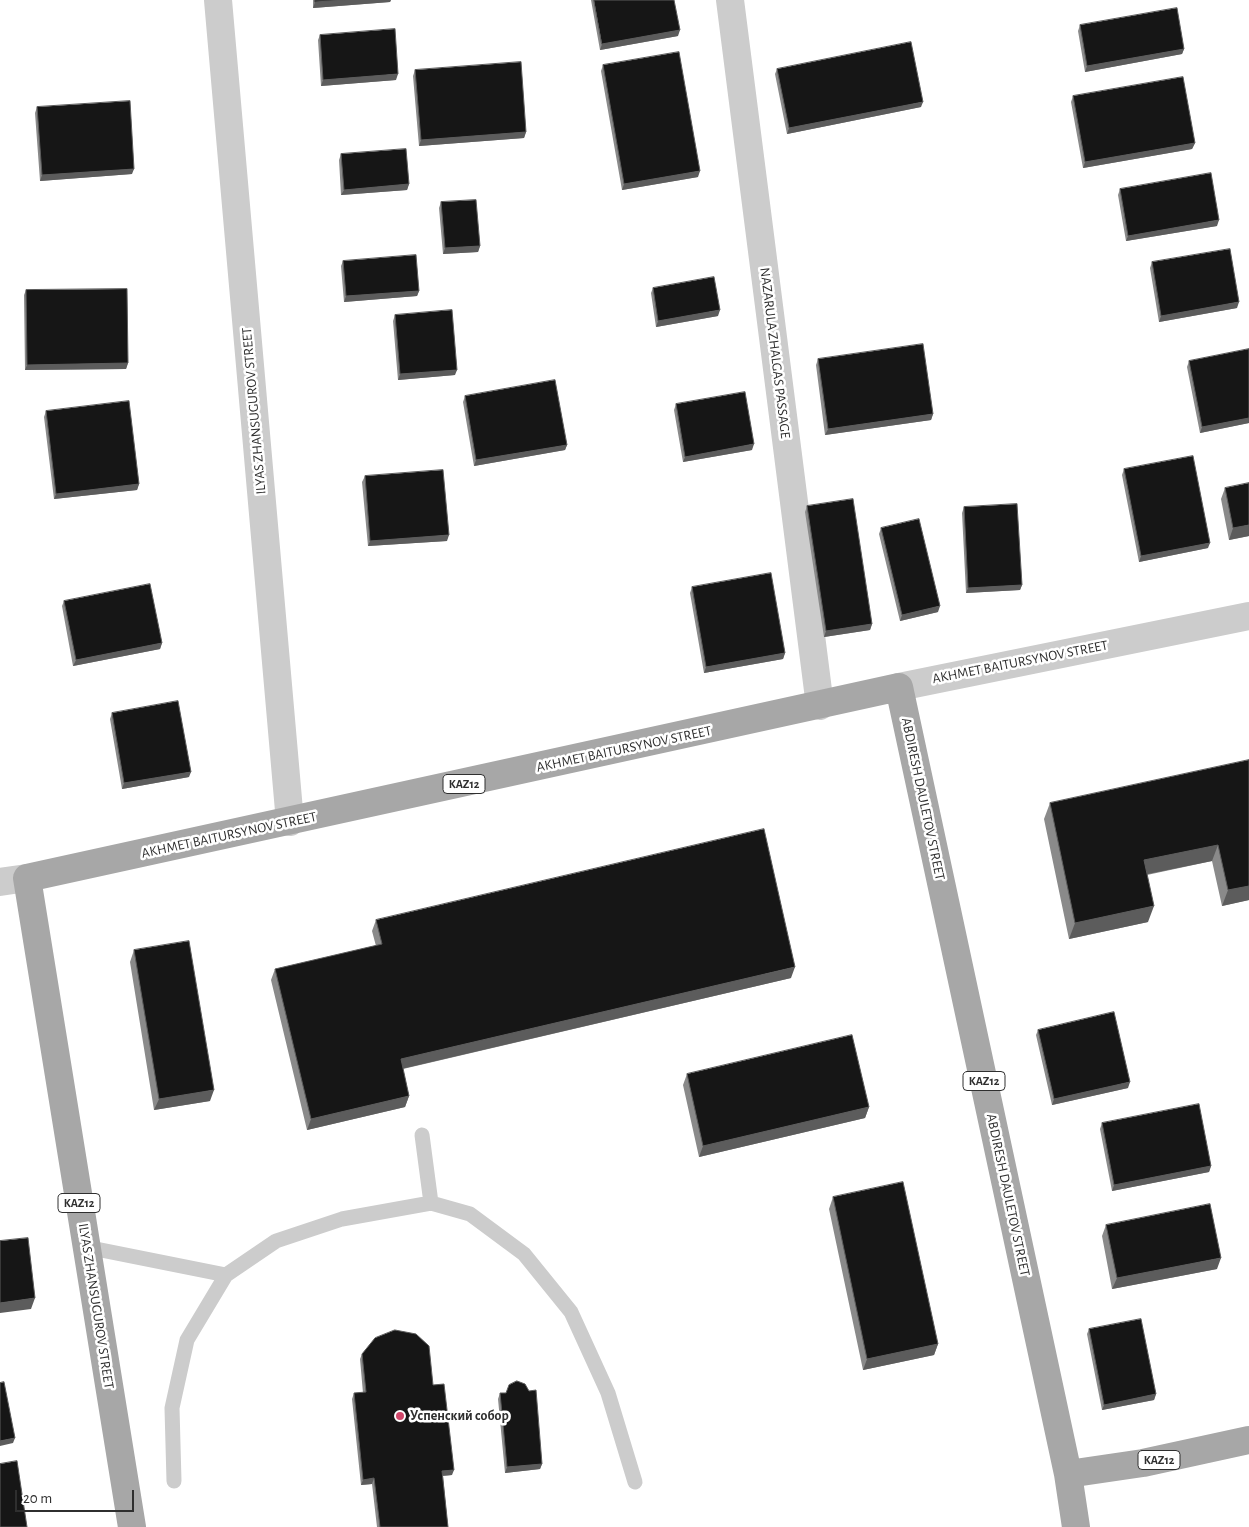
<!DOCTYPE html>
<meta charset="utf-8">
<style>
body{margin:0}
#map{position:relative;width:1249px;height:1527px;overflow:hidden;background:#fff;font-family:"Alegreya Sans",sans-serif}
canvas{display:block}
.scale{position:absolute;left:15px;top:1490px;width:119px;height:22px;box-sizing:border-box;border:2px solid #2f2f2f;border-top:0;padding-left:6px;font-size:15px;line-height:18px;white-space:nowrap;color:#2f2f2f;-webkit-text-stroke:4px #fff;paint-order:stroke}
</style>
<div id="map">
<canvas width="1249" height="1527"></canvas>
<div class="scale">20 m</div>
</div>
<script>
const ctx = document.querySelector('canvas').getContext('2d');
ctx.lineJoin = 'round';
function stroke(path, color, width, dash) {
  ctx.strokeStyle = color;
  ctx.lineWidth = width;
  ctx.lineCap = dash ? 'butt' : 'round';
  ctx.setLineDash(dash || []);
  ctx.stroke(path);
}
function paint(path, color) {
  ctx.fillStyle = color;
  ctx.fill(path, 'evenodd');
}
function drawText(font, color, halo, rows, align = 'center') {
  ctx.font = font + ' "Alegreya Sans",sans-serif';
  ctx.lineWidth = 5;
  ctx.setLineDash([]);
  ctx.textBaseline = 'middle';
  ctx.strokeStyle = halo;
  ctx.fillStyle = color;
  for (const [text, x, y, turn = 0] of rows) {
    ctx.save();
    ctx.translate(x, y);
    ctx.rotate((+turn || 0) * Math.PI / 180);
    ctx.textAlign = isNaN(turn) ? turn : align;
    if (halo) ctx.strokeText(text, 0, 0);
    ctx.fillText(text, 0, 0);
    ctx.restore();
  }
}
stroke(new Path2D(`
 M 422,1135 L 431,1203
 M 86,1247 L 226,1275 L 276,1241 L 342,1219 L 431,1203 L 470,1214 L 524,1254 L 571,1312 L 608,1393 L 635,1482
 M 174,1481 L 172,1408 L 187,1340 L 226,1275`), '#ccc', 15);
stroke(new Path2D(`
 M 218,0 L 290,822
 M 730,0 L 820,706
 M 899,687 L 1249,616
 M 0,882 L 27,878`), '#ccc', 28);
stroke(new Path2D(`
 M 1068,1474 L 1143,1463 L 1249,1440
 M 132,1527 L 27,878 L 899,687 L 1068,1474 L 1076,1527`), '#a7a7a7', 28);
paint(new Path2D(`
 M 313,0 L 391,0 L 390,2 L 313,8 Z
 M 591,0 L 674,0 L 678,36 L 600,50 Z
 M 1080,25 L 1184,49 L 1182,54 L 1085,72 L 1078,31 Z
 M 320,35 L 396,80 L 321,86 L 318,40 Z
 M 603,65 L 698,177 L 622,190 L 601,71 Z
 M 777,69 L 921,107 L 787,134 L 775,74 Z
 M 415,70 L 526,132 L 524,138 L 419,146 L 413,76 Z
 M 1073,96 L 1195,143 L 1192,149 L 1083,168 L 1071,102 Z
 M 37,107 L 132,174 L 40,181 L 35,113 Z
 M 341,154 L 409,184 L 407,190 L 341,195 L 339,160 Z
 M 1120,189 L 1217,226 L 1126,241 L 1118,195 Z
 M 441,202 L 480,246 L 478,252 L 443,254 L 439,208 Z
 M 343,261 L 419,291 L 417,296 L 344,302 L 341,266 Z
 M 1152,262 L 1237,308 L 1159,322 L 1150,268 Z
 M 653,288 L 718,316 L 656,327 L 651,293 Z
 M 26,290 L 128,363 L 126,369 L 25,370 L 24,295 Z
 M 395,315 L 455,375 L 398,380 L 393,321 Z
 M 1249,349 L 1249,423 L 1200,433 L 1187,367 L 1189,361 Z
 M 818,359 L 933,414 L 931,420 L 825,435 L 816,365 Z
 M 465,396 L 567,445 L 565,450 L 474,466 L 463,402 Z
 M 676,404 L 752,450 L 683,462 L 674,410 Z
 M 46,411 L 139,484 L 137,490 L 54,499 L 44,417 Z
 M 1124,469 L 1208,548 L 1139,562 L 1122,475 Z
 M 365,476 L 447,541 L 368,546 L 362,482 Z
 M 1225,488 L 1249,536 L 1229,540 L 1221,499 Z
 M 807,506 L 872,624 L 870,630 L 824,637 L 805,512 Z
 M 964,507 L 1022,585 L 1020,590 L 966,593 L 962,513 Z
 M 881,528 L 938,612 L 900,621 L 879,534 Z
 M 692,587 L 785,653 L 783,659 L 704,673 L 690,593 Z
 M 64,601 L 162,643 L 160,649 L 73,666 L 62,606 Z
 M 112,713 L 189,777 L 122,789 L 110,719 Z
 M 1249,760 L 1249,900 L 1222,906 L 1212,861 L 1147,875 L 1148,922 L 1069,939 L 1044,819 L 1050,803 Z
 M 376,920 L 791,978 L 403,1069 L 409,1096 L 405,1107 L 307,1130 L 271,980 L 275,969 L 376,946 L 372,931 Z
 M 134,950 L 210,1101 L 154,1110 L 130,962 Z
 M 1038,1030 L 1128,1088 L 1052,1105 L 1036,1035 Z
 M 687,1074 L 869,1107 L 865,1118 L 699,1157 L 683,1085 Z
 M 1102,1123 L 1211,1166 L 1209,1172 L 1112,1191 L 1100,1129 Z
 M 833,1197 L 938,1344 L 934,1355 L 863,1370 L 829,1209 Z
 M 1106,1225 L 1217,1269 L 1112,1289 L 1102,1236 Z
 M 1089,1329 L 1156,1394 L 1154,1400 L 1102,1410 L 1087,1334 Z
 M 362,1354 L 433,1385 L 452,1475 L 443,1476 L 448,1527 L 377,1527 L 372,1484 L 361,1485 L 352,1399 L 354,1393 L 363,1393 L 360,1359 Z
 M 500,1393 L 542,1464 L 540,1469 L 505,1473 L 498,1399 Z`), '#8a8a8a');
paint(new Path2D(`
 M 346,0 L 391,0 L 390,2 L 313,8 L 315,2 Z
 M 680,30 L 678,36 L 600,50 L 602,44 Z
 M 1184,49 L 1182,54 L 1085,72 L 1087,66 Z
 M 398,74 L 396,80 L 321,86 L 323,80 Z
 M 923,102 L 921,107 L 787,134 L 789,128 Z
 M 526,132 L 524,138 L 419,146 L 421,140 Z
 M 1195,143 L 1192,149 L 1083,168 L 1085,162 Z
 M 134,169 L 132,174 L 40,181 L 42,175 Z
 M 700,171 L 698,177 L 622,190 L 624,184 Z
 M 409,184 L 407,190 L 341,195 L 344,190 Z
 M 1219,220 L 1217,226 L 1126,241 L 1128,236 Z
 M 480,246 L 478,252 L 443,254 L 445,248 Z
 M 419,291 L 417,296 L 344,302 L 346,296 Z
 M 1239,302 L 1237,308 L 1159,322 L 1161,316 Z
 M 720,310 L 718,316 L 656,327 L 658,321 Z
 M 128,363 L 126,369 L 25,370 L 27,365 Z
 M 457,370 L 455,375 L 398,380 L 400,374 Z
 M 933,414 L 931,420 L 825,435 L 828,429 Z
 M 1249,418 L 1249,423 L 1200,433 L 1202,427 Z
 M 754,444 L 752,450 L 683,462 L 685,457 Z
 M 567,445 L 565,450 L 474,466 L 476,460 Z
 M 139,484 L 137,490 L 54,499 L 56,494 Z
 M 1249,525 L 1249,536 L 1229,540 L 1233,528 Z
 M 449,535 L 447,541 L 368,546 L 370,541 Z
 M 1210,543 L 1208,548 L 1139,562 L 1141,556 Z
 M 1022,585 L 1020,590 L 966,593 L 968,588 Z
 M 940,606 L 938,612 L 900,621 L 902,615 Z
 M 872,624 L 870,630 L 824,637 L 826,631 Z
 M 162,643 L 160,649 L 73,666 L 76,660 Z
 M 785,653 L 783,659 L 704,673 L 706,667 Z
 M 191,772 L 189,777 L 122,789 L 124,783 Z
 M 1218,845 L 1212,861 L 1138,876 L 1144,860 Z
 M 1249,886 L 1249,900 L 1222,906 L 1228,890 Z
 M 1154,906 L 1148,922 L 1069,939 L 1075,923 Z
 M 795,967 L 791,978 L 397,1070 L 401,1059 Z
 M 1130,1082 L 1128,1088 L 1052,1105 L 1054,1099 Z
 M 214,1090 L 210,1101 L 154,1110 L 159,1099 Z
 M 409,1096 L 405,1107 L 307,1130 L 311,1119 Z
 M 869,1107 L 865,1118 L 699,1157 L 703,1146 Z
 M 1211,1166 L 1209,1172 L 1112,1191 L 1114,1185 Z
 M 1221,1258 L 1217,1269 L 1112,1289 L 1117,1278 Z
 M 35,1298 L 31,1309 L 0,1313 L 0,1303 Z
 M 938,1344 L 934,1355 L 863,1370 L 867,1359 Z
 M 1156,1394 L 1154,1400 L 1102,1410 L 1104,1405 Z
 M 15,1438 L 13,1443 L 0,1446 L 0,1441 Z
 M 542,1464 L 540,1469 L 505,1473 L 507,1467 Z
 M 454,1470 L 452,1475 L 440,1476 L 442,1471 Z
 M 374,1478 L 372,1484 L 361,1485 L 363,1480 Z`), '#5c5c5c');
const building = new Path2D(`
 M 315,0 L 346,0 L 315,2 Z
 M 594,0 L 674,0 L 680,30 L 602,44 Z
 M 1177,8 L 1184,49 L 1087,66 L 1080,25 Z
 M 395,29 L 398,74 L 323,80 L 320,35 Z
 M 911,42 L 923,102 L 789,128 L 777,69 Z
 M 679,52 L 700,171 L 624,184 L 603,65 Z
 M 521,62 L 526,132 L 421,140 L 415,70 Z
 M 1183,77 L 1195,143 L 1085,162 L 1073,96 Z
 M 130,101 L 134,169 L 42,175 L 37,107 Z
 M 406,149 L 409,184 L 344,190 L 341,154 Z
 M 1211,173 L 1219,220 L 1128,236 L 1120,189 Z
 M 476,200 L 480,246 L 445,248 L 441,202 Z
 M 1230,249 L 1239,302 L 1161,316 L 1152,262 Z
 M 416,255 L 419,291 L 346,296 L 343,261 Z
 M 714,277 L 720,310 L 658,321 L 653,288 Z
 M 127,289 L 128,363 L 27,365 L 26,290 Z
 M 452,310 L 457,370 L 400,374 L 395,315 Z
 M 923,344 L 933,414 L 828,429 L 818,359 Z
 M 1249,349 L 1249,418 L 1202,427 L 1189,361 Z
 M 555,380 L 567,445 L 476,460 L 465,396 Z
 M 745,392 L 754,444 L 685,457 L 676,404 Z
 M 129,401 L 139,484 L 56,494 L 46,411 Z
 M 1193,456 L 1210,543 L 1141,556 L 1124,469 Z
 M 443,470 L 449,535 L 370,541 L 365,476 Z
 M 1249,483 L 1249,525 L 1233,528 L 1225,488 Z
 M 853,499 L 872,624 L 826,631 L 807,506 Z
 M 1017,504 L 1022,585 L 968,588 L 964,507 Z
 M 919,519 L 940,606 L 902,615 L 881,528 Z
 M 771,573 L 785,653 L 706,667 L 692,587 Z
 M 150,584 L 162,643 L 76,660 L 64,601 Z
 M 178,701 L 191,772 L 124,783 L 112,713 Z
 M 1249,760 L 1249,886 L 1228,890 L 1218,845 L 1144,860 L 1154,906 L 1075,923 L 1050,803 Z
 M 764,829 L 795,967 L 401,1059 L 409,1096 L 311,1119 L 275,969 L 382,944 L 376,920 Z
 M 189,941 L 214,1090 L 159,1099 L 134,950 Z
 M 1114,1012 L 1130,1082 L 1054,1099 L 1038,1030 Z
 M 852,1035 L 869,1107 L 703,1146 L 687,1074 Z
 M 1199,1104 L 1211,1166 L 1114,1185 L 1102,1123 Z
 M 903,1182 L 938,1344 L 867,1359 L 833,1197 Z
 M 1210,1204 L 1221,1258 L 1117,1278 L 1106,1225 Z
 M 28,1238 L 35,1298 L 0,1303 L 0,1241 Z
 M 1141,1319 L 1156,1394 L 1104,1405 L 1089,1329 Z
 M 395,1330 L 416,1334 L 429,1346 L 433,1385 L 444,1384 L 454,1470 L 442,1471 L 448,1527 L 380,1527 L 374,1478 L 363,1480 L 354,1393 L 366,1392 L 362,1354 L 375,1338 Z
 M 517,1381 L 525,1384 L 529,1391 L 536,1390 L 542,1464 L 507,1467 L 500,1393 L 506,1393 L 509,1385 Z
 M 4,1382 L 15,1438 L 0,1441 L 0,1383 Z
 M 17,1461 L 27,1527 L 0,1527 L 0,1464 Z`);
paint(building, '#161616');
stroke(building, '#5c5c5c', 1);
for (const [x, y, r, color] of [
 [400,1416,5,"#d0476a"]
]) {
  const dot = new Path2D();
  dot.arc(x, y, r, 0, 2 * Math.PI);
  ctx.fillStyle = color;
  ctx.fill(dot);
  stroke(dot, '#fff', 2);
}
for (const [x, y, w] of [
 [464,784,42],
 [984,1081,42],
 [79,1203,42],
 [1159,1460,42]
]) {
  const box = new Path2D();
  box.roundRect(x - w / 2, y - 9.5, w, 19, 4);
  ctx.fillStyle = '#fff';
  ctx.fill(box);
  stroke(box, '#2f2f2f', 1);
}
drawText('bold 12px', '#2f2f2f', null, [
 ["KAZ12",464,784],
 ["KAZ12",984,1081],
 ["KAZ12",79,1203],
 ["KAZ12",1159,1460]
]);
drawText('14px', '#2f2f2f', '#fff', [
 ["NAZARULA ZHALGAS PASSAGE",775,353,83],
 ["ILYAS ZHANSUGUROV STREET",254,411,-95],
 ["AKHMET BAITURSYNOV STREET",1020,662,-11],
 ["AKHMET BAITURSYNOV STREET",624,749,-12],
 ["ABDIRESH DAULETOV STREET",923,799,78],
 ["AKHMET BAITURSYNOV STREET",229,835,-12],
 ["ABDIRESH DAULETOV STREET",1008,1195,78],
 ["ILYAS ZHANSUGUROV STREET",96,1306,81]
]);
drawText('bold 14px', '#2f2f2f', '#fff', [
 ["Успенский собор",410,1416]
], 'left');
</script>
